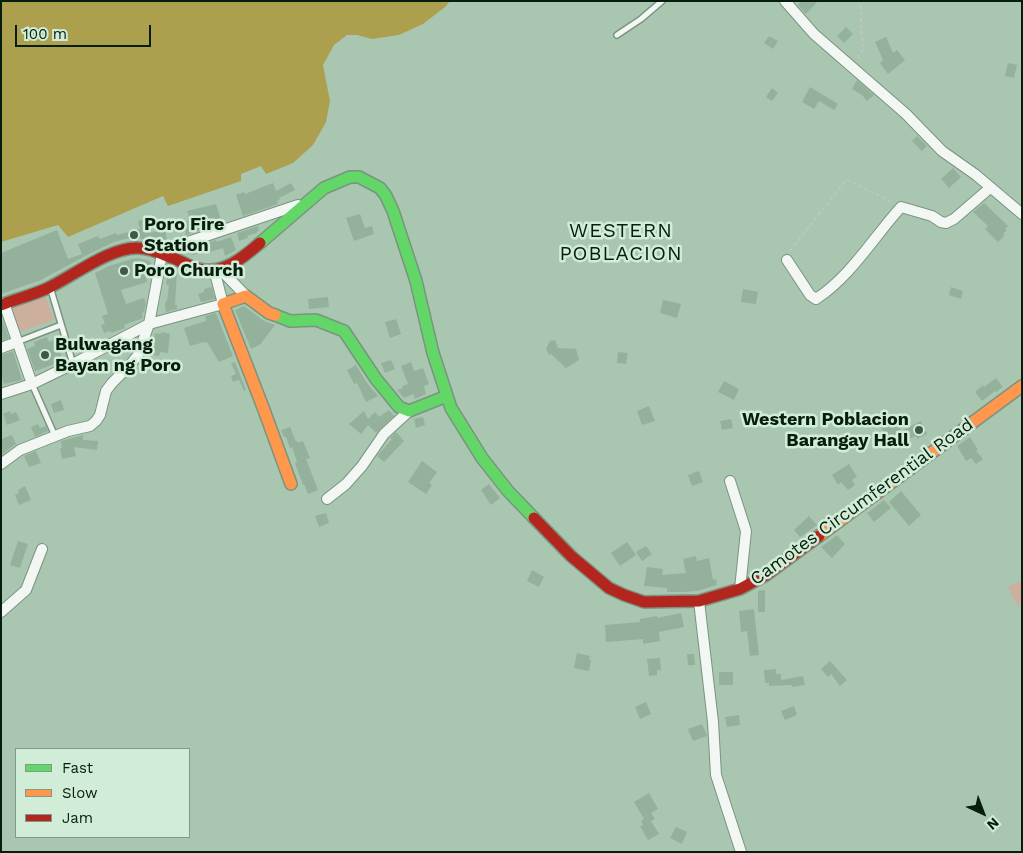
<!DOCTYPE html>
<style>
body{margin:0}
#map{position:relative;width:1023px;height:853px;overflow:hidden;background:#a9c7b0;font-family:"Work Sans",sans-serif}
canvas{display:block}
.frame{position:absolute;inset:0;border:2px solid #071d0e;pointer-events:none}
.legend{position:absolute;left:15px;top:748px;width:175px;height:90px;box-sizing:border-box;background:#d1edd7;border:1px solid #809a87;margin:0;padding:6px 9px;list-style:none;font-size:15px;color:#071d0e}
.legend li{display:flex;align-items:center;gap:10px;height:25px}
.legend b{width:25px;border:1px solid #809a87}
.north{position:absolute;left:958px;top:788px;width:50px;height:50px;-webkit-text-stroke:4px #d1edd7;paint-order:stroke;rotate:137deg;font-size:14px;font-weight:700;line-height:20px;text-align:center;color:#071d0e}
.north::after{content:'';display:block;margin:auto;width:18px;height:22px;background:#071d0e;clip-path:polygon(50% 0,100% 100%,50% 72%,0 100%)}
.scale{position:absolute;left:15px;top:25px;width:136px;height:22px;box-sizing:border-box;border:2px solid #071d0e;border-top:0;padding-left:6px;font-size:15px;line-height:18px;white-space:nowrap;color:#071d0e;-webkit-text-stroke:4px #d1edd7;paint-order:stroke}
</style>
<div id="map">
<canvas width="1023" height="853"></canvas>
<div class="frame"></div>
<ul class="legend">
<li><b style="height:6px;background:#63d668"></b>Fast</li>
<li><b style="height:6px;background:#ff974d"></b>Slow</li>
<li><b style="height:6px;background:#b3261e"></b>Jam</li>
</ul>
<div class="north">N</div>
<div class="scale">100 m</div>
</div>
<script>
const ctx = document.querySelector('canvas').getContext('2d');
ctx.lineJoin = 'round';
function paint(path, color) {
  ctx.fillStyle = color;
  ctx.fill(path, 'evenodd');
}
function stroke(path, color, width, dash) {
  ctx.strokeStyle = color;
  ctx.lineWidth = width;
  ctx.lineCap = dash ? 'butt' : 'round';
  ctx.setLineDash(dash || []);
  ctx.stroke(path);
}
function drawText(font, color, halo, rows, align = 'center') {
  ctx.font = font + ' "Work Sans",sans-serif';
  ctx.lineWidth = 5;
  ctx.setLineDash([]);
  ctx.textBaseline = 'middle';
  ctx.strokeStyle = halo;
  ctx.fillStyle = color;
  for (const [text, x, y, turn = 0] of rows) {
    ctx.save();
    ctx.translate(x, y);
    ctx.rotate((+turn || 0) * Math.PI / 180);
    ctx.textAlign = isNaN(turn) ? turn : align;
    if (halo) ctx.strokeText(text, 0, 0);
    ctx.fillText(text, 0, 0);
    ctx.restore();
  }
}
paint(new Path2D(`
 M 45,294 L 54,320 L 19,332 L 10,306 Z
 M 1022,580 L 1022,603 L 1017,606 L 1008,587 Z`), '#cdaf9d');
paint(new Path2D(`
 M 1,1 L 450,1 L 445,7 L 423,24 L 399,35 L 372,39 L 357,35 L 347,35 L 334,45 L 323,65 L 330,101 L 326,122 L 313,145 L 293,163 L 266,174 L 261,166 L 241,174 L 241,181 L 168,206 L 163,196 L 68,237 L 58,225 L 1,242 Z`), '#ac9f4e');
paint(new Path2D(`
 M 801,1 L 818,1 L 806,14 L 798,5 Z
 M 846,27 L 853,34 L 844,43 L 837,36 Z
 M 769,36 L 778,41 L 773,49 L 764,43 Z
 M 886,37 L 893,53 L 897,50 L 905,60 L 888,74 L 880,63 L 883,60 L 875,42 Z
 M 1008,63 L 1017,65 L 1014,78 L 1005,76 Z
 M 857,80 L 874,95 L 867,101 L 862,95 L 852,89 Z
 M 810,87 L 838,104 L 834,110 L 819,101 L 814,109 L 802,102 Z
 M 772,88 L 778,93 L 772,101 L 766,97 Z
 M 917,136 L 927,146 L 922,151 L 912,141 Z
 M 953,168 L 961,177 L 949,188 L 941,179 Z
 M 273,183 L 276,191 L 291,183 L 295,190 L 279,198 L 280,200 L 277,201 L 278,204 L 243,216 L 236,195 L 244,192 L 245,194 Z
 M 984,203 L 1008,226 L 1005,229 L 1007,230 L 1003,234 L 1005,235 L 998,242 L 985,229 L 988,226 L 973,212 Z
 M 216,204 L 222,223 L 180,237 L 180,236 L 186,234 L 183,222 L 190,220 L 187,211 Z
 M 360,214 L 365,228 L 372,226 L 374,234 L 354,241 L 346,218 Z
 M 145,219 L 149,233 L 165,230 L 167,240 L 158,242 L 137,238 L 125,239 L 114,242 L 89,254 L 41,280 L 1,294 L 1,253 L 57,230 L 68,259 L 82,254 L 78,244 L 98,236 L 100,239 L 116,233 L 117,235 L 140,229 L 138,221 Z
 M 258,226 L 259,230 L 256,233 L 247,236 L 248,238 L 239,241 L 237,233 Z
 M 231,237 L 236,250 L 225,256 L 223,248 L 203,254 L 203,252 L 193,255 L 184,251 L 216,240 L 217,242 Z
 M 138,258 L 150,261 L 153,267 L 152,272 L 145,274 L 147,282 L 121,290 L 126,304 L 144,298 L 146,304 L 144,312 L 142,313 L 143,318 L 124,325 L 125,328 L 111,333 L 110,331 L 104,333 L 101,325 L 105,324 L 102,316 L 108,314 L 95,273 L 109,266 L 132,259 Z
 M 168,268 L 177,270 L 175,305 L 177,305 L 177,309 L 166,312 L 165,305 L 166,301 L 167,301 L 169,285 L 166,285 Z
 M 212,287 L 215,299 L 201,302 L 198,294 L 204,292 L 204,289 Z
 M 951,287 L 963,291 L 961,299 L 949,295 Z
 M 743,289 L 758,292 L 756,304 L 741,302 Z
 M 328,297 L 329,307 L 309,309 L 308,299 Z
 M 663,300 L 681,304 L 677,318 L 660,313 Z
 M 244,306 L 264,321 L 275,325 L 262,342 L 261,344 L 251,349 L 235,310 Z
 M 216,313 L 233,356 L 219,362 L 207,342 L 204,343 L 204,342 L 190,346 L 184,328 L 206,321 L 205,316 Z
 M 1,316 L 9,338 L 1,341 Z
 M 396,319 L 401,334 L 390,338 L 385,322 Z
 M 161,332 L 170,334 L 168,353 L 160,352 L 159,356 L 152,355 L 155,333 L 161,334 Z
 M 47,337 L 49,342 L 56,339 L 63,361 L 35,371 L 27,349 L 35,346 L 34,342 Z
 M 555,340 L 558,348 L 576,349 L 579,360 L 566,368 L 551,354 L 549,355 L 546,349 L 550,341 Z
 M 13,351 L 22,380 L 4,384 L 1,373 L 1,355 Z
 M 618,352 L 628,353 L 626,364 L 617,363 Z
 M 391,360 L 395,369 L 385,373 L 381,363 Z
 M 235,362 L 246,390 L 244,391 L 239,380 L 233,382 L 231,376 L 236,374 L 231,363 Z
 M 411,362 L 414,371 L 423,368 L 429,384 L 424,386 L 426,394 L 415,399 L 413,394 L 404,398 L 397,390 L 403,388 L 402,386 L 408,384 L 401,366 Z
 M 356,365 L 367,383 L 378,396 L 366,402 L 357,383 L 354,384 L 347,370 Z
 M 996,378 L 1003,387 L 996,392 L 995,391 L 982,401 L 975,392 L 983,385 L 984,387 Z
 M 724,381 L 739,389 L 734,400 L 718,392 Z
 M 61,400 L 64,410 L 54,413 L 51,404 Z
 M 649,406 L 655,421 L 642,425 L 637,411 Z
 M 389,410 L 394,416 L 376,433 L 368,425 L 361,434 L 349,424 L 364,411 L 368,419 L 375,412 L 379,417 Z
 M 10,411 L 11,414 L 16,412 L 20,420 L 7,425 L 3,414 Z
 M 893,412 L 901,431 L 921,421 L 927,434 L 917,439 L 916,436 L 889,447 L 878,419 Z
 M 423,417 L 425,425 L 416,428 L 414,419 Z
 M 731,419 L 733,428 L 722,430 L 720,421 Z
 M 38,424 L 40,428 L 46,426 L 48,431 L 35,437 L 31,427 Z
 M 290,427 L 296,442 L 298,441 L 298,443 L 303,441 L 310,458 L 306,459 L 318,490 L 308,494 L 304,484 L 303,485 L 295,463 L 297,462 L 292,447 L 290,448 L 286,437 L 284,437 L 281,430 Z
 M 396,432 L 404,441 L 384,462 L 377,456 L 392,439 L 390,438 Z
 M 12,435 L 16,444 L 1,455 L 1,439 Z
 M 83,435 L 83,440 L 98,441 L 97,450 L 74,447 L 76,456 L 62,459 L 60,448 L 62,448 L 61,441 Z
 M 970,437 L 978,450 L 976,451 L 983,459 L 976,464 L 971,458 L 966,461 L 957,446 Z
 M 36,451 L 41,463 L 29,467 L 24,456 Z
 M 422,461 L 437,472 L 429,483 L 432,485 L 426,494 L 408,482 Z
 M 849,464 L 857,477 L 852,480 L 855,485 L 848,490 L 841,482 L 838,485 L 832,475 Z
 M 699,471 L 703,482 L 692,486 L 688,475 Z
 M 489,484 L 500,498 L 491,505 L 481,490 Z
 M 25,486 L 31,500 L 19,505 L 15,495 L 19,493 L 18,490 Z
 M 901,491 L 921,515 L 909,526 L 889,502 Z
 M 884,500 L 891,508 L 874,522 L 867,513 Z
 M 326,513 L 329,523 L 319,527 L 315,516 Z
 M 809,516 L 817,525 L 800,537 L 794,530 Z
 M 837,535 L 845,544 L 832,558 L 821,547 Z
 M 18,541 L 28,544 L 20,568 L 10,565 Z
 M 627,542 L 636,555 L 620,566 L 611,553 Z
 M 646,546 L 652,554 L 642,561 L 636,552 Z
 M 696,556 L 697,561 L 709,558 L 713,580 L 716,579 L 717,585 L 697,591 L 684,592 L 667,592 L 667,588 L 644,586 L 647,567 L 663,569 L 662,575 L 686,573 L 683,559 Z
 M 532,570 L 544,577 L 539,587 L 527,581 Z
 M 765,590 L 765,612 L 758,612 L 758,591 Z
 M 754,609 L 759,655 L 750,656 L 747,631 L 741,632 L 739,611 Z
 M 681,613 L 684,627 L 659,632 L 660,641 L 643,644 L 643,639 L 606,642 L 605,625 L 640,622 L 640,619 L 657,616 L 657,618 Z
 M 577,653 L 590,656 L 589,660 L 591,660 L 589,671 L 574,668 Z
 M 687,654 L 694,654 L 695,665 L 688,665 Z
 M 660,658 L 661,670 L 657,670 L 657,675 L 649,676 L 647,659 Z
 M 830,661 L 847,680 L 840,686 L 831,674 L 828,677 L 821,669 Z
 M 776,669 L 776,674 L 781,674 L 781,680 L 803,676 L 805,685 L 792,687 L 792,685 L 769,686 L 769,683 L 765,683 L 764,670 Z
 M 719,672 L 733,672 L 733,685 L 719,685 Z
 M 646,702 L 651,714 L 640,719 L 635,707 Z
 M 794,706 L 797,715 L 785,720 L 781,711 Z
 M 739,715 L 740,725 L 727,727 L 725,717 Z
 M 702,724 L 707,736 L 693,741 L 688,729 Z
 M 649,793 L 658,809 L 651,813 L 655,819 L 651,821 L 659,834 L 648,840 L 640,826 L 643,825 L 641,821 L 644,819 L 634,802 Z
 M 676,827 L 687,832 L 682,844 L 670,838 Z`), '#93b19b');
const lane = new Path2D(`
 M 617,35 L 641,19 L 662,1
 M 51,290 L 73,364
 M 17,342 L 61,325
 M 32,384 L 55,436`);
const street = new Path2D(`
 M 785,1 L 814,34 L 906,114 L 942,151 L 976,175 L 1022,214
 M 158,252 L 298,205
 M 787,260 L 810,295 L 816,299 C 851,276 873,238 901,207 L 932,216 L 941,222 L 946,223 L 954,219 L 990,188
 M 220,269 L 246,296
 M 4,303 L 32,384
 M 1,348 L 17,342
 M 1,394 L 32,384 L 73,364 L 149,324 L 223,304 L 216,277 L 217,269
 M 1,464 L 20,450 L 68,431 L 90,426 L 96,421 L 100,415 L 106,391 L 112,383 L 130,365 L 138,355 L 149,324 L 162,254
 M 730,481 L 746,531 L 740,589
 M 327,499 L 346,484 L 362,466 L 384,434 L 409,411
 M 699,601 L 713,722 L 716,775 L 741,852
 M 1,612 L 26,590 L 42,549`);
const fast = new Path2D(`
 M 260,243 L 324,188 L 350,177 L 359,177 L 380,188 L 386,196 L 393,211 L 416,281 L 433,353 L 451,408 L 482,458 L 508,491 L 534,518
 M 275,315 L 290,321 L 316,320 L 344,331 L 376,379 L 399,407 L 409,411 L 447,396`);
const slow = new Path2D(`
 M 275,315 L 269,313 L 246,296 L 223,304 L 264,410 L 291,484
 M 819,536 L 1022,386`);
const jam = new Path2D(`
 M 1,305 C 16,299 33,295 48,288 C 73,276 110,247 138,248 C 148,248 158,252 167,256 C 178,259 188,266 199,269 C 223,275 244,257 260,243
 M 534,518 L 571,556 L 609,588 L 624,595 L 644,602 L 699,601 L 740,589 L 766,575 L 819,536`);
stroke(lane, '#7b9381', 8);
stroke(street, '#7b9381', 12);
stroke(fast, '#7b9381', 14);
stroke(slow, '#7b9381', 14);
stroke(jam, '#7b9381', 14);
stroke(new Path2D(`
 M 859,59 L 859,56 L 864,48 L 861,29 L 861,7 L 859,1
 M 790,251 L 846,180 L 850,181 L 893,203`), '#bdc6bf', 2, [4, 2.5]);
stroke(lane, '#f2f7f3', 5);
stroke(street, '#f2f7f3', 10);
stroke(fast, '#63d668', 11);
stroke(slow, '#ff974d', 11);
stroke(jam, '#b3261e', 11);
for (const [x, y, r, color] of [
 [134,235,5,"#405847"],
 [124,271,5,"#405847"],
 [45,355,5,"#405847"],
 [919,430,5,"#405847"]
]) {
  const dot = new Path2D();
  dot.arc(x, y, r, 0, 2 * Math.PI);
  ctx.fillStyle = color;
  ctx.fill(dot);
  stroke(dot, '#d1edd7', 2);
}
drawText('bold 18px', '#071d0e', '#d1edd7', [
 ["Poro Fire",144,225],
 ["Station",144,246],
 ["Poro Church",134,271],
 ["Bulwagang",55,345],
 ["Bayan ng Poro",55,366],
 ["Western Poblacion",909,420,"right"],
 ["Barangay Hall",909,441,"right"]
], 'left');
drawText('18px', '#071d0e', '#d1edd7', [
 ["Camotes Circumferential Road",862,502,-36]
]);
ctx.letterSpacing = '1px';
drawText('20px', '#071d0e', '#d1edd7', [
 ["WESTERN",621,231],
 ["POBLACION",621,254]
]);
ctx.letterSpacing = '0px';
</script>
